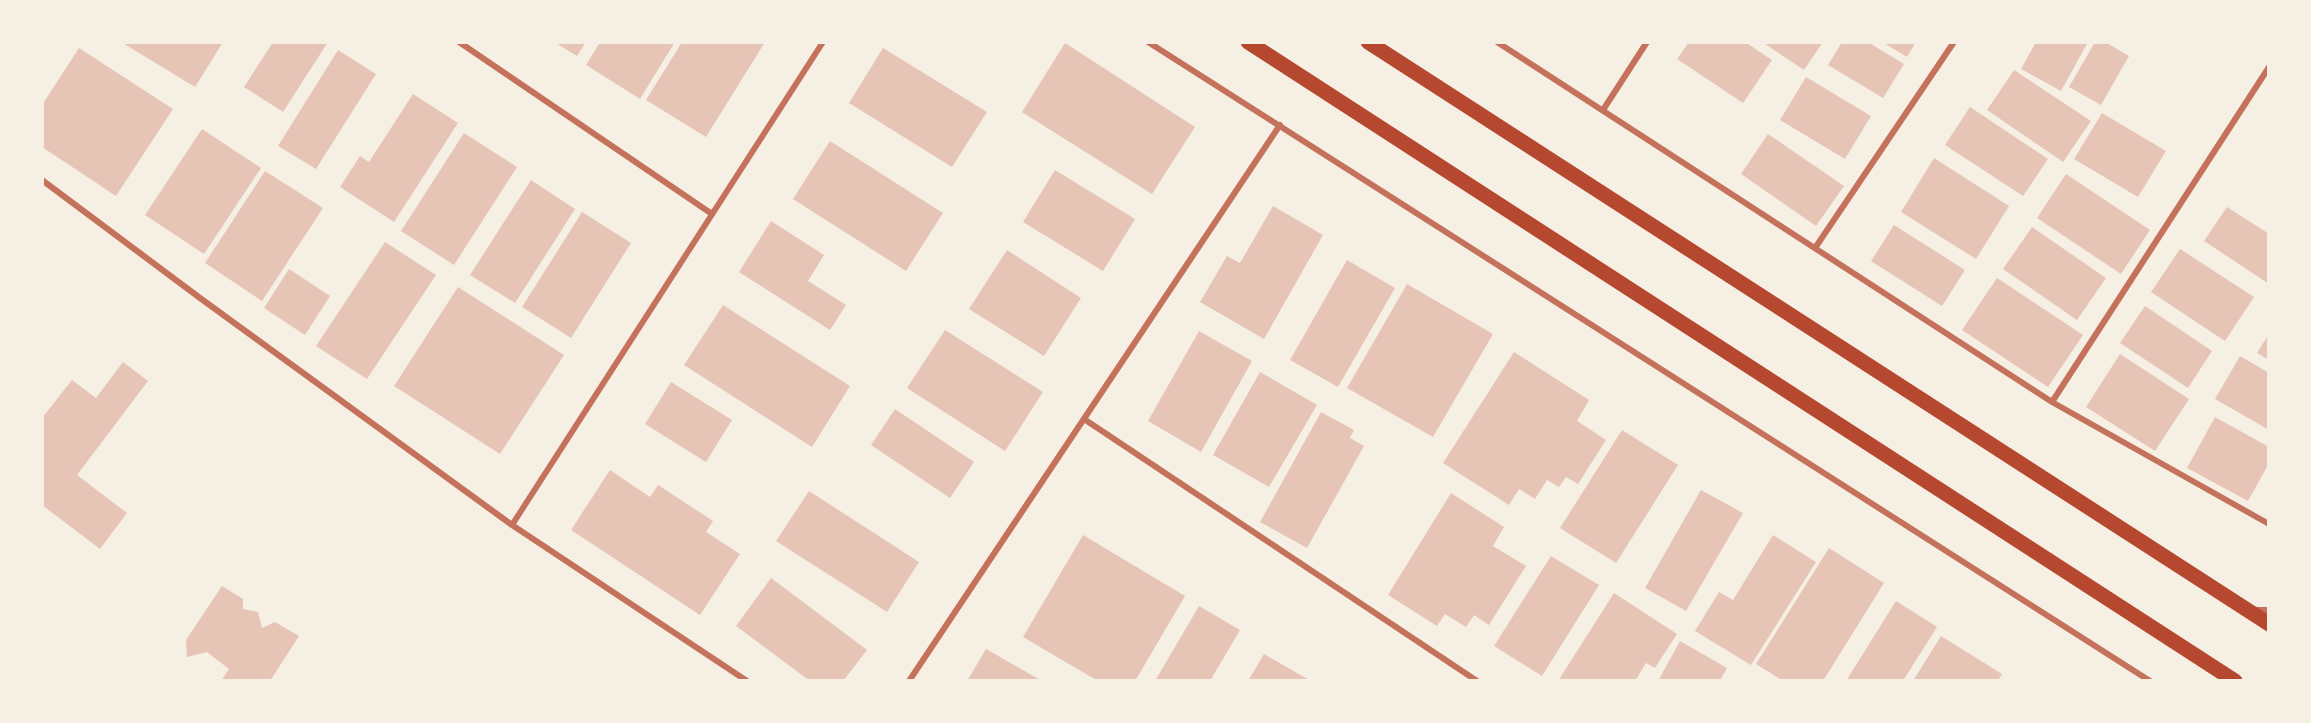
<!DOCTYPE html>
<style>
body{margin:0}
#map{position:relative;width:2311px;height:723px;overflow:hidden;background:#f6efe4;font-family:Raleway,sans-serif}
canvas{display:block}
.frame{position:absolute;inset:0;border:44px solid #f6efe4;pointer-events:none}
</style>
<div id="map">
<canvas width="2311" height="723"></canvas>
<div class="frame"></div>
</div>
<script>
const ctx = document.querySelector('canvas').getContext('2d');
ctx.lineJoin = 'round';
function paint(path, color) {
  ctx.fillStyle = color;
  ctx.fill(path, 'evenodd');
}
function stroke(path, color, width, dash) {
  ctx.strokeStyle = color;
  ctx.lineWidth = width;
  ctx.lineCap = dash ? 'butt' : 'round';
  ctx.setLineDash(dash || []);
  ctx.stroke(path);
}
paint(new Path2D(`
 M 121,42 L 223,42 L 195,87 Z
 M 273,42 L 328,42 L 283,112 L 244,87 Z
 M 554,42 L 586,42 L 577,56 Z
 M 600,42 L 675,42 L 640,99 L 586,65 Z
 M 682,42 L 765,42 L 706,137 L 646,100 Z
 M 1689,42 L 1745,42 L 1772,60 L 1743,103 L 1677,59 Z
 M 1762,42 L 1823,42 L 1804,70 Z
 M 1842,42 L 1868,42 L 1904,64 L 1883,98 L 1828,65 Z
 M 1882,42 L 1916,42 L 1907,57 Z
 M 2036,42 L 2088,42 L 2061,91 L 2021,69 Z
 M 2095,42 L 2105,42 L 2129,56 L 2101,105 L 2069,87 Z
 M 1065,43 L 1195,127 L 1152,194 L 1022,112 Z
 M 79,48 L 173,109 L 116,196 L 42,147 L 42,105 Z
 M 883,48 L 987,112 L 952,167 L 849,103 Z
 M 338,50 L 376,74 L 316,169 L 278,146 Z
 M 2014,70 L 2091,121 L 2063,162 L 1987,110 Z
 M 1806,77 L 1871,116 L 1845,159 L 1780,120 Z
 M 413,94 L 458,123 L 394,222 L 340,187 L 360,156 L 369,162 Z
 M 1970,107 L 2048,159 L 2023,196 L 1945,145 Z
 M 2102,113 L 2166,151 L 2138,197 L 2074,159 Z
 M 202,129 L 261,168 L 204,254 L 145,215 Z
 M 464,133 L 517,167 L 454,265 L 401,231 Z
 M 1768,134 L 1844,186 L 1816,226 L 1741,174 Z
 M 830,141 L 943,213 L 906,271 L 793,199 Z
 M 1934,158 L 2009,206 L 1976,259 L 1901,212 Z
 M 1055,170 L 1135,219 L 1103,271 L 1023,222 Z
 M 265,171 L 323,208 L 262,301 L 205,263 Z
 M 2066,174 L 2150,230 L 2121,274 L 2037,218 Z
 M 531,180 L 575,209 L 515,303 L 470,275 Z
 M 1273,206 L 1323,235 L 1264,339 L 1200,302 L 1227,256 L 1240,263 Z
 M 2227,207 L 2269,234 L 2269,284 L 2204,241 Z
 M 582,212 L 631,243 L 571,338 L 522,307 Z
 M 771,221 L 824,255 L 808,281 L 846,305 L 830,330 L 739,272 Z
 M 1894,225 L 1965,270 L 1942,306 L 1871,261 Z
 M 2032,227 L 2106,278 L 2077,320 L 2003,269 Z
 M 385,242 L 436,275 L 367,379 L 316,346 Z
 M 2180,249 L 2254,297 L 2225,341 L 2151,292 Z
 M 1007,250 L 1081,298 L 1044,356 L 969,309 Z
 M 1347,260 L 1395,288 L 1338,387 L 1290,360 Z
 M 289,269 L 330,296 L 305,335 L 264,308 Z
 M 1997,278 L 2083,335 L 2048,387 L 1962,330 Z
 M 1407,284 L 1493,334 L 1433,437 L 1347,388 Z
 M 458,287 L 564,355 L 500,454 L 394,386 Z
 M 723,305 L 850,386 L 812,447 L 684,365 Z
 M 2145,306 L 2212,351 L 2188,388 L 2120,343 Z
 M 945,330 L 1043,392 L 1005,451 L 907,388 Z
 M 1199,331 L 1252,361 L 1201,452 L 1148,421 Z
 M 2269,334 L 2269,360 L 2257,353 Z
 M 1514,352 L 1589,400 L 1577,421 L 1606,440 L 1578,484 L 1566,477 L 1559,487 L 1547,480 L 1535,499 L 1519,489 L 1509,505 L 1443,463 Z
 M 2120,354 L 2189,399 L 2155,451 L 2086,407 Z
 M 2240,356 L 2269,373 L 2269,430 L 2215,399 Z
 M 123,362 L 148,381 L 77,475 L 127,513 L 100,549 L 42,505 L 42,418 L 72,380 L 96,398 Z
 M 1260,372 L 1317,405 L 1269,487 L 1213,455 Z
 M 671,382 L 732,420 L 706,462 L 645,424 Z
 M 895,409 L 974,462 L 950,498 L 871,445 Z
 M 1321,412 L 1354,430 L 1350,438 L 1364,446 L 1307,548 L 1260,522 Z
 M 2215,417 L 2269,447 L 2269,463 L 2248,501 L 2187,468 Z
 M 1622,430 L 1678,465 L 1616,563 L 1560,528 Z
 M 610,470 L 650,497 L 658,485 L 713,521 L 706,532 L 740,554 L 700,615 L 571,530 Z
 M 1701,490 L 1743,513 L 1686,611 L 1645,588 Z
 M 809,491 L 919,562 L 887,612 L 776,541 Z
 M 1451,493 L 1504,527 L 1493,546 L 1526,566 L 1489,625 L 1474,615 L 1466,627 L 1445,614 L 1437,626 L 1388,595 Z
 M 1083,535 L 1185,596 L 1135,681 L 1098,681 L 1023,637 Z
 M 1773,535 L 1816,562 L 1751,665 L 1695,631 L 1719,592 L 1733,600 Z
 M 1829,548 L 1884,583 L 1823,681 L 1783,681 L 1756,664 Z
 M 1551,556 L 1599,585 L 1542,676 L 1494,646 Z
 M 771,578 L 867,650 L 843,681 L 810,681 L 736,626 Z
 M 222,586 L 243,599 L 243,609 L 258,612 L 262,628 L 275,622 L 299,636 L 270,681 L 221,681 L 229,669 L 207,652 L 187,657 L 186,640 Z
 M 1614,593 L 1677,634 L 1655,668 L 1646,663 L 1635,681 L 1558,681 Z
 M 1896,601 L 1937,627 L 1903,681 L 1846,681 Z
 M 1199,606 L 1240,630 L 1210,681 L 1155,681 Z
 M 1941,636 L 2002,674 L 1998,681 L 1913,681 Z
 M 1680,641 L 1727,668 L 1720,681 L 1658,681 Z
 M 986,649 L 1042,681 L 967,681 Z
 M 1264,654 L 1311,681 L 1248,681 Z`), '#e6c5b7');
stroke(new Path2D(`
 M 459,42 L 712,214
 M 1148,42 L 2150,681
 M 1497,42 L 2052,402 L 2269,524
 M 1603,110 L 1647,42
 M 42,180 L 200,298 L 512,525 L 747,681
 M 1815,248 L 1954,42
 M 2052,402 L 2269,67
 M 1084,419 L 1477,681
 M 512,525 L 823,42
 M 909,681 L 1280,125`), '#c5725c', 6);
stroke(new Path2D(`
 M 2251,612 L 2269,612`), '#c5725c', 10);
stroke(new Path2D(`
 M 1248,42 L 2235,681
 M 1368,42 L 2269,624`), '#b5482f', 15);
</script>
